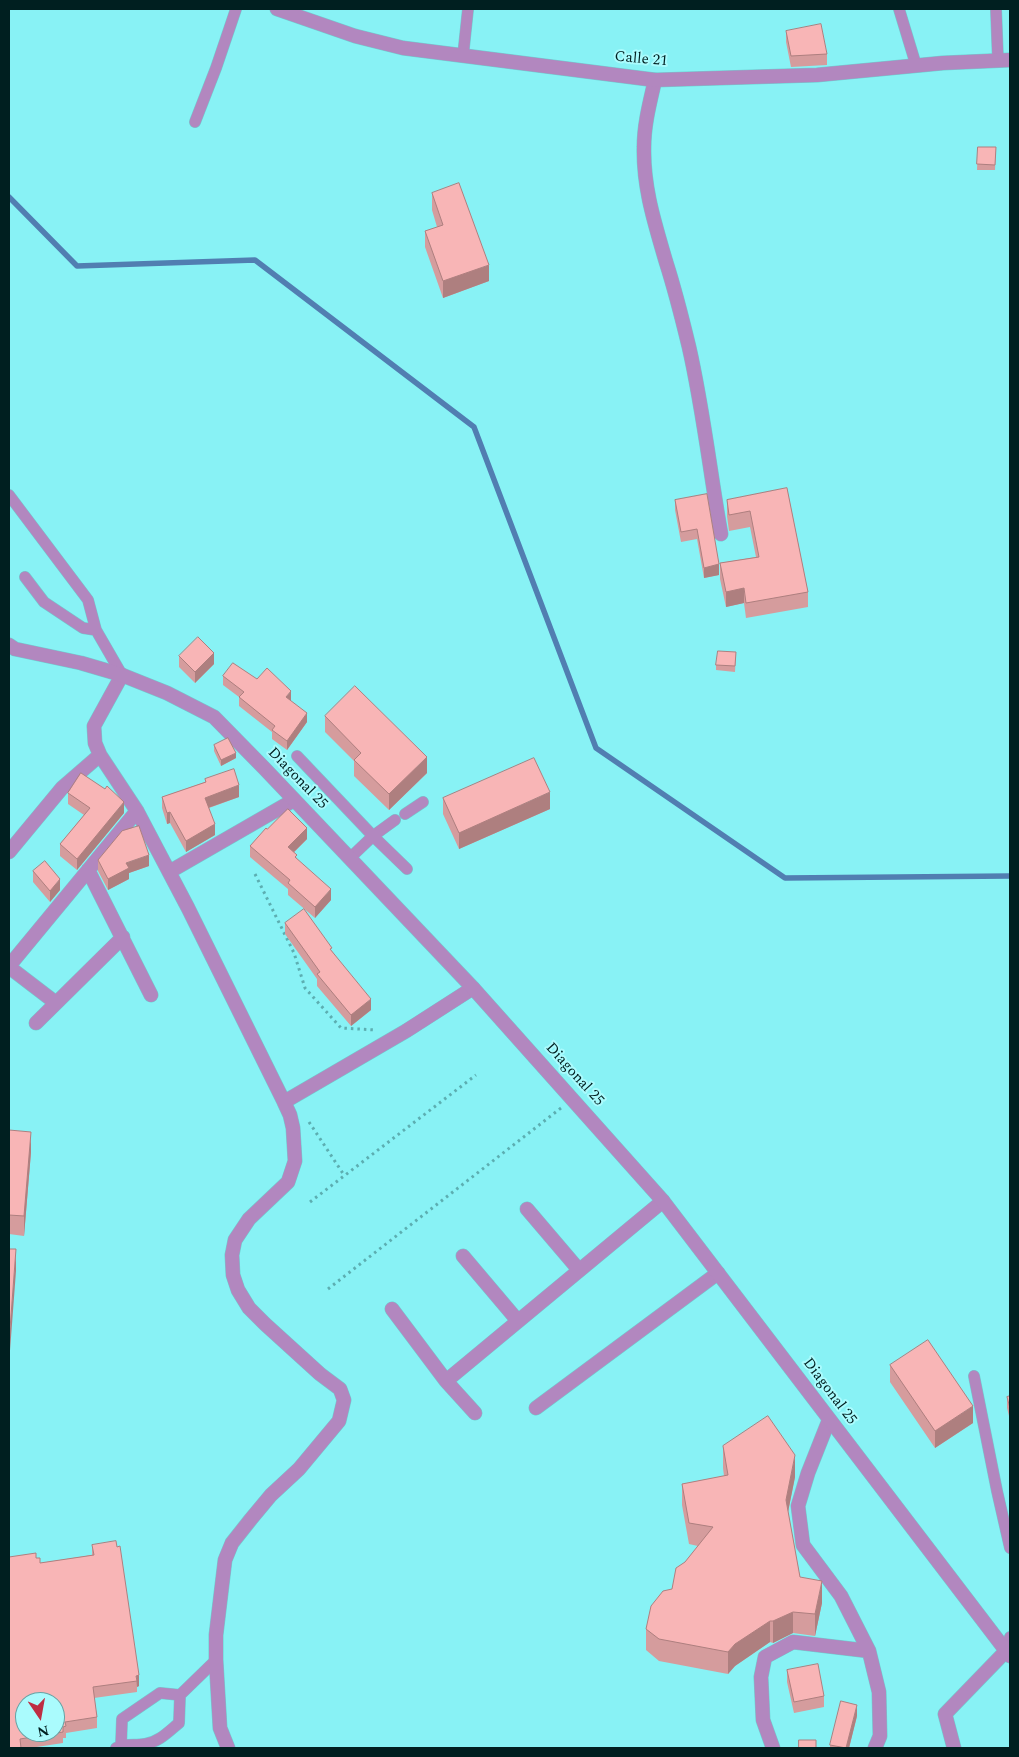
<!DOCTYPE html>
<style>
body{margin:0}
#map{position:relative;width:1019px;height:1757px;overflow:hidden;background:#88f2f5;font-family:Spectral,serif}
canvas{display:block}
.frame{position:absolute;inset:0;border:10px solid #001f20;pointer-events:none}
.north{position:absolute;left:15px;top:1692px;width:50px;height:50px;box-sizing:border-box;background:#aafbfd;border:1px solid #66a3a5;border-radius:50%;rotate:168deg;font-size:14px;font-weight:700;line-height:20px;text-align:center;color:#001f20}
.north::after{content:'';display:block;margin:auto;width:18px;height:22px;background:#be2d43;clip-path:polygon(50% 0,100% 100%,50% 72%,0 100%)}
</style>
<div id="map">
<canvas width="1019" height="1757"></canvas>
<div class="frame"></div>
<div class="north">N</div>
</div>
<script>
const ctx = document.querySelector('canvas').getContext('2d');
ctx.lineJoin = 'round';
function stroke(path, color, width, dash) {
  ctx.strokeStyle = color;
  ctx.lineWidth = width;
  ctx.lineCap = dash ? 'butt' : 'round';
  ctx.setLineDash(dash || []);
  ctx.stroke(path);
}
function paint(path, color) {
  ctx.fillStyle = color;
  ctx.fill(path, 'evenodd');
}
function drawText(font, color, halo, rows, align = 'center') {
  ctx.font = font + ' Spectral,serif';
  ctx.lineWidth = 4;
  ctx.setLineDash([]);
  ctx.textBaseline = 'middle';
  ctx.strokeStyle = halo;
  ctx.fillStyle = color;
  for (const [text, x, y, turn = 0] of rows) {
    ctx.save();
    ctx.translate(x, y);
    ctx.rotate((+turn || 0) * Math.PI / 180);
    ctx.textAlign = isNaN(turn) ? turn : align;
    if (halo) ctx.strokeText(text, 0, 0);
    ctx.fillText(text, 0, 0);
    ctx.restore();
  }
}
stroke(new Path2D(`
 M 9,197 L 77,266 L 255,260 L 474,427 L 596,748 L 785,878 L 1010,876`), '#517eb1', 5.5);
const service = new Path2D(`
 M 899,9 L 916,65
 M 996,9 L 998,61
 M 463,56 L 468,9
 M 195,122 L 216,68 L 236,9
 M 9,495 L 88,600 L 96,630 L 122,675
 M 25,577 L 44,602 L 83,628 L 96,630
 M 297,756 L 373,836 L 395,820
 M 405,814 L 423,802
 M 350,858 L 373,836 L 407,869
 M 974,1376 L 997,1491 L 1010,1548
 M 1006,1651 L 1010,1637
 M 121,1746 L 122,1719 L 160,1693 L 180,1695
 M 116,1748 C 125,1743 135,1746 145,1744 C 159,1742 168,1732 179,1723 L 180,1695 L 216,1660`);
const minor = new Path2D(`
 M 655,80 C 650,102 644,124 644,147 C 643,188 655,224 666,262 C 675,290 682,318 689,347 C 703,408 710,472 721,534
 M 122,675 L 94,726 L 95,743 L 100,755 L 137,811 L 188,908 L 284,1102 L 290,1115 L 293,1128 L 295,1161 L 288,1182 L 249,1219 L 235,1240 L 232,1255 L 233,1275 L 238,1290 L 249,1308 L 265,1324 L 320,1374 L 340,1389 L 344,1400 L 339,1421 L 299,1469 L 271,1495 L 251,1519 L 232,1543 L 225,1560 L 216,1635 L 216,1660 L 220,1728 L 228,1748
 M 9,852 L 62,788 L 100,755
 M 88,870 L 151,995
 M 169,872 L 294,800
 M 9,966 L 137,811
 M 9,967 L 56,1003
 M 36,1023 L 123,937
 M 284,1102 L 406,1031 L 473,988
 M 527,1209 L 579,1270
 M 463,1256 L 518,1321
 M 392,1309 L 446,1381 L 663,1201
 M 446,1381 L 475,1413
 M 536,1408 L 718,1273
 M 829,1420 L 808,1473 L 798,1506 L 803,1545 L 841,1596 L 869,1651 L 879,1692 L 880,1736 L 875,1748
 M 773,1748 L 763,1720 L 761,1677 L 765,1657 L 793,1642 L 869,1651
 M 954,1748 L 945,1714 L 1006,1651`);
const tertiary = new Path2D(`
 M 277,9 L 355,36 L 403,48 L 655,80 L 817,75 L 943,63 L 1010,60
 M 9,645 L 15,649 L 81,663 L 122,675 L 167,693 L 214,717 L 265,769 L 473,988 L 663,1201 L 1010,1656`);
stroke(service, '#70cccf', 12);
stroke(minor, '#70cccf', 15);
stroke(tertiary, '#70cccf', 15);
stroke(new Path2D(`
 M 255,874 L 294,953 L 305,988 L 341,1028 L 376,1030
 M 309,1122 L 344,1175
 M 310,1202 L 476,1075
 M 328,1289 L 561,1108`), '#5caeb1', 3, [2.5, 4]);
stroke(service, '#b287bf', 11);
stroke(minor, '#b287bf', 14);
stroke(tertiary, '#b287bf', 14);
paint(new Path2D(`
 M 786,31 L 827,54 L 827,65 L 791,67 L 786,42 Z
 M 978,147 L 996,147 L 995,170 L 977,170 Z
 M 432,193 L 489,281 L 443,298 L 425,247 L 425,231 L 437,227 L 432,210 Z
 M 787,488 L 808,592 L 808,607 L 746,618 L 744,603 L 726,607 L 720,579 L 720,563 L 756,557 L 750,527 L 729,531 L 727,516 L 727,500 Z
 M 707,494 L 719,575 L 704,578 L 697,539 L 681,542 L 675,510 L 675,500 Z
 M 736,652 L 735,672 L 716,670 L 716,665 Z
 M 179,656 L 214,664 L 195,683 L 179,667 Z
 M 223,676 L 257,679 L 291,700 L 291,701 L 307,722 L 287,750 L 272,739 L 272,732 L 239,706 L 239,697 L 223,685 Z
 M 325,716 L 427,773 L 389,810 L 354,776 L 354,761 L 325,732 Z
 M 214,745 L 236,758 L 221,766 L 214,751 Z
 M 205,779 L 239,797 L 209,808 L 215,835 L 186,852 L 170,823 L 167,824 L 162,808 L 162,797 L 205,782 Z
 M 68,793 L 124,813 L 77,870 L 60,856 L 60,844 L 84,815 L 68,804 Z
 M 443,798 L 550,809 L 459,849 L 443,814 Z
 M 267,829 L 307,839 L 294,852 L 297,859 L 331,900 L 315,918 L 288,895 L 288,889 L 250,857 L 250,846 Z
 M 98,860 L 149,866 L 129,873 L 129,879 L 108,890 L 98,871 Z
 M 33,871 L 60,890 L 50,902 L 33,882 Z
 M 285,923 L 332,951 L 371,1010 L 351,1026 L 317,986 L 317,979 L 285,934 Z
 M 9,1130 L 31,1152 L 24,1236 L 9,1234 Z
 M 890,1365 L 973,1423 L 935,1448 L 890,1382 Z
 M 1010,1396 L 1010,1420 L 1007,1408 L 1007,1397 Z
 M 723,1446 L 795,1477 L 788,1512 L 800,1577 L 822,1603 L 815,1636 L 793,1633 L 773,1643 L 770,1642 L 735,1666 L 728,1674 L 659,1661 L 646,1650 L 646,1629 L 672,1589 L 685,1562 L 698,1546 L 689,1544 L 682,1505 L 682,1484 L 724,1476 L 723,1468 Z
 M 92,1545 L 139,1686 L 137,1687 L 137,1692 L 94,1698 L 97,1717 L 97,1728 L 66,1733 L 66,1738 L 63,1738 L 63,1743 L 30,1748 L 9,1748 L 36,1558 L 40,1563 L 92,1555 Z
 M 787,1670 L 824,1696 L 824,1707 L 794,1713 L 787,1682 Z
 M 857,1716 L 849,1748 L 830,1748 L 830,1745 Z`), '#d59c9d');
paint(new Path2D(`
 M 489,265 L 489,281 L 443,298 L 443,281 Z
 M 719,564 L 719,575 L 704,578 L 704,568 Z
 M 744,588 L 744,603 L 726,607 L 726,592 Z
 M 214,653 L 214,664 L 195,683 L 195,672 Z
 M 291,691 L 291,700 L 286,706 L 286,697 Z
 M 307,713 L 307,722 L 287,750 L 287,741 Z
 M 236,753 L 236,758 L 221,766 L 221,760 Z
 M 427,757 L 427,773 L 389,810 L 389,794 Z
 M 239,785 L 239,797 L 205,809 L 205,798 Z
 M 550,792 L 550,809 L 459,849 L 459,833 Z
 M 124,802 L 124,813 L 77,870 L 77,859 Z
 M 170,812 L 170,823 L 167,824 L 167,813 Z
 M 215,824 L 215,835 L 186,852 L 186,841 Z
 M 307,828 L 307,839 L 288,858 L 288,847 Z
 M 149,855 L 149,866 L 129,873 L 129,879 L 108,890 L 108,879 L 126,863 Z
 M 60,879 L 60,890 L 50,902 L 50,891 Z
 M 331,889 L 331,900 L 315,918 L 315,907 Z
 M 371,999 L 371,1010 L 351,1026 L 351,1015 Z
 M 31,1132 L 31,1152 L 24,1236 L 24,1216 Z
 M 16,1249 L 16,1271 L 9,1364 L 9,1342 Z
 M 973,1406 L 973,1423 L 935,1448 L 935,1431 Z
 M 795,1455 L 795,1477 L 786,1522 L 786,1500 Z
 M 822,1581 L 822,1603 L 815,1636 L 815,1614 Z
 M 793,1612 L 793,1633 L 773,1643 L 773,1621 Z
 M 770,1621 L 770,1642 L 735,1666 L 728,1674 L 728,1652 L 735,1644 Z
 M 139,1675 L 139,1686 L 137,1687 L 136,1676 Z
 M 857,1705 L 857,1716 L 849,1748 L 846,1748 Z`), '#ae7f7f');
const building = new Path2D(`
 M 821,24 L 827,54 L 791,56 L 786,31 Z
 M 978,147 L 996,147 L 995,165 L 977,164 Z
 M 459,183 L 489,265 L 443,281 L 425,231 L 443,225 L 432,193 Z
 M 787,488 L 808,592 L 746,603 L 744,588 L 726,592 L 720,563 L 759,557 L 750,511 L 729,515 L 727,500 Z
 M 707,494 L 719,564 L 704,568 L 697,529 L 681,532 L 675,500 Z
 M 198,637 L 214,653 L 195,672 L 179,656 Z
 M 718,651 L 736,652 L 735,666 L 716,665 Z
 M 233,663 L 257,679 L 267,668 L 291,691 L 286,697 L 307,713 L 287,741 L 272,730 L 275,726 L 239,697 L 244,692 L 223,676 Z
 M 355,686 L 427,757 L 389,794 L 354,760 L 361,753 L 325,716 Z
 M 228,738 L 236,753 L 221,760 L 214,745 Z
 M 534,758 L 550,792 L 459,833 L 443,798 Z
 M 234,769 L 239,785 L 205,798 L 215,824 L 186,841 L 170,812 L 167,813 L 162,797 L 206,782 L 205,779 Z
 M 81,773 L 105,789 L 107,786 L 124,802 L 77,859 L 60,844 L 90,808 L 68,793 Z
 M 288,809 L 307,828 L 288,847 L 297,855 L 295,857 L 331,889 L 315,907 L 288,883 L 290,880 L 250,846 L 266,828 L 267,829 Z
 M 139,826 L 149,855 L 126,863 L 129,868 L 108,879 L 98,860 L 122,831 Z
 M 45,861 L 60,879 L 50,891 L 33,871 Z
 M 304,909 L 332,948 L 330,949 L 371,999 L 351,1015 L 317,974 L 320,972 L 285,923 Z
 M 9,1130 L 31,1132 L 24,1216 L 9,1215 Z
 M 9,1249 L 16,1249 L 9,1342 Z
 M 928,1340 L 973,1406 L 935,1431 L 890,1365 Z
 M 1010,1396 L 1010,1408 L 1007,1397 Z
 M 768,1416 L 795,1455 L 786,1500 L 800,1577 L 822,1581 L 815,1614 L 793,1612 L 773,1621 L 770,1621 L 735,1644 L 728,1652 L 659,1639 L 646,1629 L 651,1606 L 663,1591 L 672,1589 L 676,1568 L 685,1562 L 713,1527 L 689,1523 L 682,1484 L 728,1475 L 723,1446 Z
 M 116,1541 L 117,1547 L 120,1546 L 139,1675 L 136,1676 L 137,1681 L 93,1687 L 97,1717 L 65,1722 L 66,1726 L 63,1727 L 63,1732 L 20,1739 L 21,1748 L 9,1748 L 9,1557 L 36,1553 L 36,1558 L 40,1558 L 40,1563 L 94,1555 L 92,1545 ZM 25,1702 L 55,1702 L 55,1732 L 25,1732 Z
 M 818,1664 L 824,1696 L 794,1702 L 787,1670 Z
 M 841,1701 L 857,1705 L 846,1748 L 830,1745 Z
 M 799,1740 L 816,1740 L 816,1748 L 799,1748 Z`);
paint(building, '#f8b5b6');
stroke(building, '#ae7f7f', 1);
drawText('15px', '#001f20', '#aafbfd', [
 ["Calle 21",641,60,5],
 ["Diagonal 25",297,779,46],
 ["Diagonal 25",574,1075,48],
 ["Diagonal 25",829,1392,53]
]);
</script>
